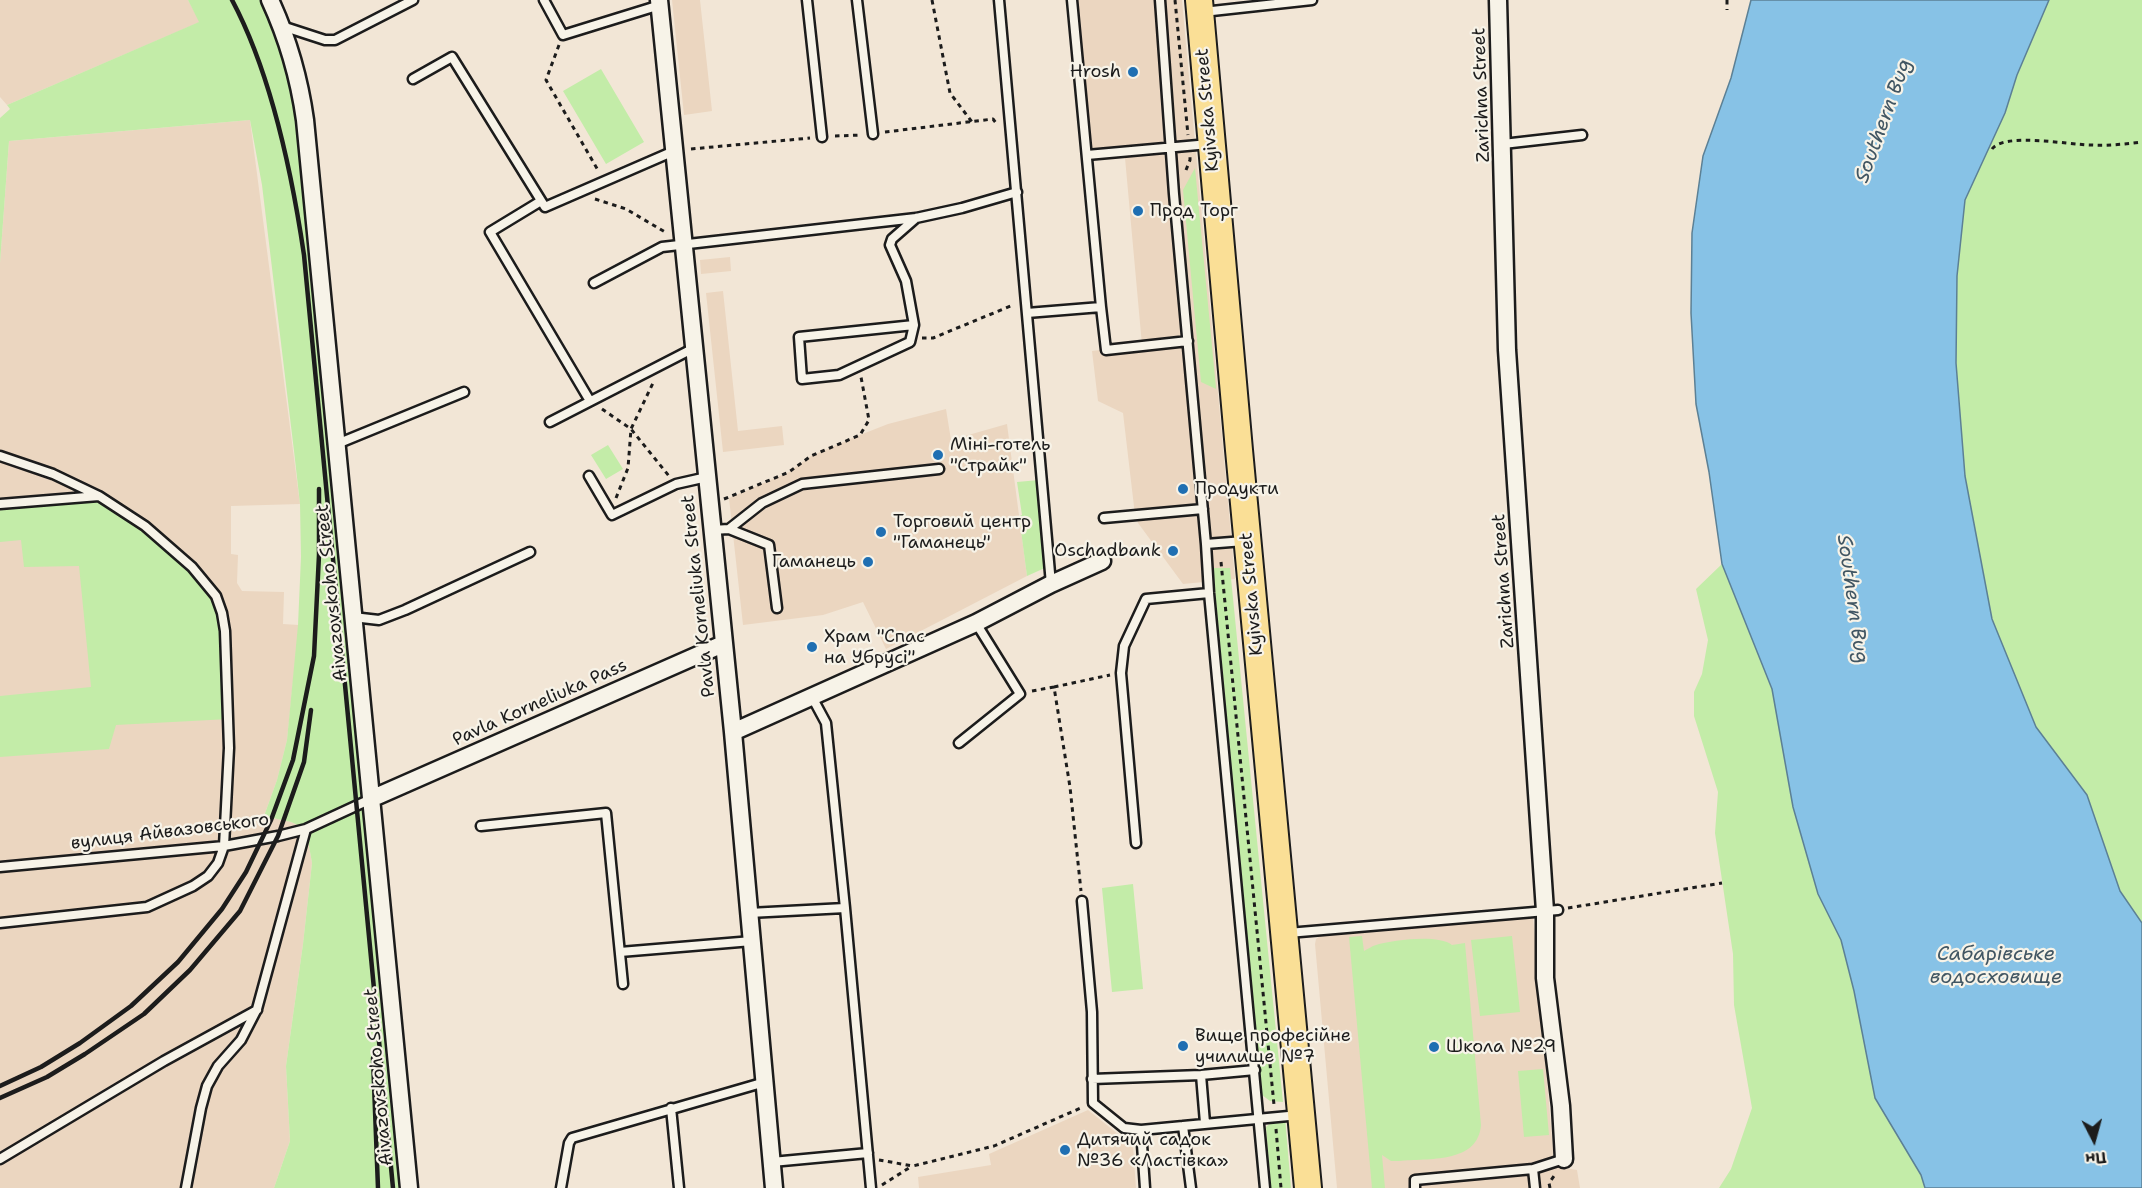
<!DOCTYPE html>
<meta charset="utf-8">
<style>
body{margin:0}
#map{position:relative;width:2142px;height:1188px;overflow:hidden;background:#f2e6d6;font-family:"Shantell Sans",sans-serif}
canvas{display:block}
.north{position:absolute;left:2064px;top:1110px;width:60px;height:60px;-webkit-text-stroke:4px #f7f3e8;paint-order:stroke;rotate:174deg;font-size:16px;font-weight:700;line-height:24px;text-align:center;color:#1c1c1c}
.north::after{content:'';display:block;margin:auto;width:21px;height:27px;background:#1c1c1c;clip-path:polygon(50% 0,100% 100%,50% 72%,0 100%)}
</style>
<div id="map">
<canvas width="2142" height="1188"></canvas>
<div class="north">Пн</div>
</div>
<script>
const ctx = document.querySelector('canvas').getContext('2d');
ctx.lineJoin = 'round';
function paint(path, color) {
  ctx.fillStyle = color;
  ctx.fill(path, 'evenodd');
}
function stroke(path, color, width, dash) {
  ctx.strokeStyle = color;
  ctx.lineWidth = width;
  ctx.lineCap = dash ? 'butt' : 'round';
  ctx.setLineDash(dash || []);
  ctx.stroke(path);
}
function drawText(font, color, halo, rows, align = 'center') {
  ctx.font = font + ' "Shantell Sans",sans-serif';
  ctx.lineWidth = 4.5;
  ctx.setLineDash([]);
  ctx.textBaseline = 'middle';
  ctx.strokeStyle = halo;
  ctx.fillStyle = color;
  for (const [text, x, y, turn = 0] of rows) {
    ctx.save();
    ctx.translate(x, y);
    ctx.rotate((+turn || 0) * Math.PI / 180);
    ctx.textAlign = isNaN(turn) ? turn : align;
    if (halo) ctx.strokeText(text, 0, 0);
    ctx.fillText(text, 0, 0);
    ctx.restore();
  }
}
paint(new Path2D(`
 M 0,0 L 188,0 L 200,22 L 7,105 L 0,97 Z
 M 672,0 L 700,0 L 712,111 L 684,115 Z
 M 1072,0 L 1182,0 L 1235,579 L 1183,584 L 1138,523 L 1135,515 L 1123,413 L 1098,401 L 1092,351 L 1142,345 L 1124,147 L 1086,150 Z
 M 250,120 L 300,504 L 231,506 L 231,554 L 238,555 L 237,583 L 242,591 L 284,592 L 283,624 L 299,625 L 287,740 L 277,780 L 264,816 L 291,822 L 306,829 L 312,863 L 303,944 L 286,1066 L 290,1141 L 274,1188 L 0,1188 L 0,263 L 9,141 Z
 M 730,257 L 731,271 L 701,274 L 700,260 Z
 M 723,291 L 738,431 L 782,426 L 784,445 L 723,452 L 706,293 Z
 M 946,409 L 951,440 L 1007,424 L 1027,576 L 886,649 L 863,602 L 823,615 L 743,625 L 729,498 L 789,472 L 811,456 L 860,435 L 888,424 Z
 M 1533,917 L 1553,1150 L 1552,1166 L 1577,1170 L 1580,1188 L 1337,1188 L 1315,944 L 1316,939 L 1320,936 L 1329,934 Z
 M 1088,1110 L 1133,1146 L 1136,1188 L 919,1188 L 918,1177 L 991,1165 L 989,1154 Z`), '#ebd6c0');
paint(new Path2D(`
 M 188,0 L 270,0 L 295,65 L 409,1188 L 274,1188 L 290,1141 L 286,1066 L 303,944 L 312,863 L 306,829 L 291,822 L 264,816 L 277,780 L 287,740 L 298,625 L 301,557 L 300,504 L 294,451 L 262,185 L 250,120 L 9,141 L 0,263 L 0,118 L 10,109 L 7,105 L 199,22 Z
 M 2049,0 L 2142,0 L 2142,923 L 2120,891 L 2087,795 L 2036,727 L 1992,619 L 1965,476 L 1956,363 L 1957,276 L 1965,200 L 2005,113 L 2017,75 Z
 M 601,69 L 644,142 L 606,164 L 563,91 Z
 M 1195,168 L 1216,388 L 1216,389 L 1201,382 L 1183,190 Z
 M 608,445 L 623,469 L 606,479 L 591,455 Z
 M 1039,480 L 1047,567 L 1027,576 L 1019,516 L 1022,515 L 1017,482 Z
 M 99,496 L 192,567 L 222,613 L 229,719 L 116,725 L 109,749 L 0,757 L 0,696 L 91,687 L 79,566 L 24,567 L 21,540 L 0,542 L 0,504 Z
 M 1722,564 L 1772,689 L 1793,807 L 1818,894 L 1841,940 L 1854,991 L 1875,1098 L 1921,1175 L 1925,1188 L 1719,1188 L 1731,1169 L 1752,1108 L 1734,1005 L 1733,954 L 1715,833 L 1718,792 L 1694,716 L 1694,692 L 1702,674 L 1708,640 L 1696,589 Z
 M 1213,568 L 1230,568 L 1283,1102 L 1270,1101 L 1262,1095 Z
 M 1133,884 L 1143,989 L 1112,992 L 1102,888 Z
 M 1362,936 L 1364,951 C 1368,949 1372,946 1376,945 C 1393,940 1438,934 1452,945 L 1465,943 L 1481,1125 C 1478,1164 1428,1158 1399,1161 L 1391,1161 L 1382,1155 L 1385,1188 L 1372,1188 L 1349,937 Z
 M 1512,936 L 1520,1012 L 1480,1016 L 1471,940 Z
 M 1543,1069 L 1549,1135 L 1524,1137 L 1518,1071 Z
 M 1285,1117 L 1291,1188 L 1271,1188 L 1266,1127 L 1275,1119 Z`), '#c3eca8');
const water = new Path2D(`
 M 1751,0 L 2049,0 L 2017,75 L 2005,113 L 1965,200 L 1957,276 L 1956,363 L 1965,476 L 1992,619 L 2036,727 L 2087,795 L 2120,891 L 2142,923 L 2142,1188 L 1925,1188 L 1921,1175 L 1875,1098 L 1854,991 L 1841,940 L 1818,894 L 1793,807 L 1772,689 L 1722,564 L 1709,472 L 1696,404 L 1691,313 L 1692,233 L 1703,156 L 1731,78 Z`);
paint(water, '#87c2e6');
stroke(water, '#5c8095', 1.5);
const lane = new Path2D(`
 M 544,0 L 563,35 L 660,5
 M 807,0 L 822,137
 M 857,0 L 873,134
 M 999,0 L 1051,584
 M 1160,0 L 1174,194 L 1206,544 L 1209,593 L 1265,1188
 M 1203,12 L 1312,0
 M 282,26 L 325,40 L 335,40 L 413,0
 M 413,79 L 452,57 L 545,207 L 674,151
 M 1503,144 L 1582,135
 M 1087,155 L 1209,144
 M 541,201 L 490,232 L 590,401
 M 594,283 L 662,247 L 916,218 L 962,208 L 1017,192
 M 1101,307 L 1106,350 L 1188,341
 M 1027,313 L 1101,307 L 1072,0
 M 914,325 L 799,337 L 802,379 L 839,375 L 910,342 L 914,325 L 906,281 L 890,245 L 892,239 L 916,218
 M 550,422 L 694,348
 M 337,444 L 464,392
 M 0,456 L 53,474 L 99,496
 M 589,476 L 612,515 L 676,484 L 707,477
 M 0,504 L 99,496 L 145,526 L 192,567 L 216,596 L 222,613 L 225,631 L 229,748 L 224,846 L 218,863 L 208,876 L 193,886 L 147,907 L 0,923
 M 1104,518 L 1203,509
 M 729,529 L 762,503 L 802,484 L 939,469
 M 712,530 L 729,529 L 769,545 L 777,608
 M 1206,544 L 1244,541
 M 353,617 L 379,620 L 405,610 L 530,552
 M 812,697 L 826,723 L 845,908
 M 959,743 L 1020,694 L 976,623
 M 481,826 L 606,813 L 623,984
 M 1136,843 L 1121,673 L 1124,646 L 1146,599 L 1209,593
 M 0,867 L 224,846 L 278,836 L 306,829 L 373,798
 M 1082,901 L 1092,1012 L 1093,1103 L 1124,1128 L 1141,1130
 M 749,913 L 845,908 L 871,1188
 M 1288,933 L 1558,910
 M 620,952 L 752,941
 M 1201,1075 L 1205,1123
 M 1092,1079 L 1201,1075 L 1255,1070
 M 671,1108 L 679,1188
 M 1183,1126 L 1191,1188
 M 0,1159 L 164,1061 L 257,1010
 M 772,1162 L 868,1153
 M 1533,1169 L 1535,1188
 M 186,1188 L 201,1108 L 207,1086 L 218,1066 L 241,1040 L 257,1009 L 306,829
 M 561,1188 L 569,1143 L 572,1138 L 765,1082
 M 1145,1188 L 1141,1130 L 1299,1115
 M 1415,1188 L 1415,1180 L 1533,1169 L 1564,1159`);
const street = new Path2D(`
 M 270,0 C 288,39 299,77 305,120 C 338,476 376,832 409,1188
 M 659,0 L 733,732 L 774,1188
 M 1498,0 L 1507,350 L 1545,911 L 1545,978 L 1561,1106 L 1564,1159
 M 733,732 L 976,623 L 1051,584 L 1102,561
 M 373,798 L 723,644`);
const primary = new Path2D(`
 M 1199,0 L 1239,450 L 1308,1188`);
stroke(lane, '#1c1c1c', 13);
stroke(street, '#1c1c1c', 21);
stroke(primary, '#1c1c1c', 30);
stroke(new Path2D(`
 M 932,0 L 950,93 L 972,122
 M 1175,0 L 1188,135
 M 1727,0 L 1727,10
 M 559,45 L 546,80 L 599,172
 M 885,132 L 993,119 L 996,123
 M 835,136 L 861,135
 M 691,149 L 810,138
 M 1992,149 C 2004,132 2070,145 2091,145 C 2108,146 2125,144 2142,142
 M 1186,170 L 1190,160 L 1190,156
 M 595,199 L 626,209 L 665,232
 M 922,338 L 933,338 L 1013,305
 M 602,409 L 631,429 L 669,476
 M 616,498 L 628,468 L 631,429 L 653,383
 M 724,499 L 789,472 L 811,456 L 860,435 L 869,420 L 861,377
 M 1221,562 L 1274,1105
 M 1054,687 L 1110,675
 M 1032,691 L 1054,687 L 1070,787 L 1081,891
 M 1568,908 L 1722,883
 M 1276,1129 L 1281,1188
 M 879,1160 L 913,1166 L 994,1146 L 1083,1107
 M 882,1185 L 912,1166
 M 1550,1188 L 1549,1183 L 1554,1176`), '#1c1c1c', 3, [4.5, 4.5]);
stroke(lane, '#f7f3e8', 8);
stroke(street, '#f7f3e8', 16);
stroke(primary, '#fadf96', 26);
stroke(new Path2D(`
 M 232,0 C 271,73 292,174 304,255 L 393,1188
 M 373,1058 L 378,1188
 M 0,1086 L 41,1067 L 80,1043 L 131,1006 L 178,962 L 222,909 L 246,872 L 271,820 L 293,760 L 314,656 L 319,555 L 319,489
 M 0,1098 L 47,1077 L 85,1054 L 144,1014 L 190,970 L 240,911 L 278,836 L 304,762 L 311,710`), '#1c1c1c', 4.5);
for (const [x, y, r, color] of [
 [1133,72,6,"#1f6fb2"],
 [1138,211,6,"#1f6fb2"],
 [938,455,6,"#1f6fb2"],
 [1183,489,6,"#1f6fb2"],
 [881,532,6,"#1f6fb2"],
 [1173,551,6,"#1f6fb2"],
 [868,562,6,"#1f6fb2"],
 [812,647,6,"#1f6fb2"],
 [1183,1046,6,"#1f6fb2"],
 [1434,1047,6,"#1f6fb2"],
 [1065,1150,6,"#1f6fb2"]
]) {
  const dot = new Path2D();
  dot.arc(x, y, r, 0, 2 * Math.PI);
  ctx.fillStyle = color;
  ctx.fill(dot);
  stroke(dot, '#f7f3e8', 2);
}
drawText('18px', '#1c1c1c', '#f7f3e8', [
 ["Hrosh",1121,72,"right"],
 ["Прод Торг",1150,211],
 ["Міні-готель",950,445],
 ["\"Страйк\"",950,466],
 ["Продукти",1195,489],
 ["Торговий центр",893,522],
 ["\"Гаманець\"",893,543],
 ["Oschadbank",1161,551,"right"],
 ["Гаманець",856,562,"right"],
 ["Храм \"Спас",824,637],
 ["на Убрусі\"",824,658],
 ["Вище професійне",1195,1036],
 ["училище №7",1195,1057],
 ["Школа №29",1446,1047],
 ["Дитячий садок",1077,1140],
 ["№36 «Ластівка»",1077,1161]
], 'left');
drawText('18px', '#1c1c1c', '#f7f3e8', [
 ["Zarichna Street",1482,95,-92],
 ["Kyivska Street",1208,110,-95],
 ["Zarichna Street",1504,581,-94],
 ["Aivazovskoho Street",332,593,-96],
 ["Kyivska Street",1252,594,-95],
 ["Pavla Korneliuka Street",699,596,-96],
 ["Pavla Korneliuka Pass",540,703,-24],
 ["вулиця Айвазовського",170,832,-7],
 ["Aivazovskoho Street",379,1077,-95]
]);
drawText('italic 20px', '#415663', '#f7f3e8', [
 ["Southern Bug",1884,121,-70],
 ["Southern Bug",1852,599,82],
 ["Сабарівське",1996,955],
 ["водосховище",1996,978]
]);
</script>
